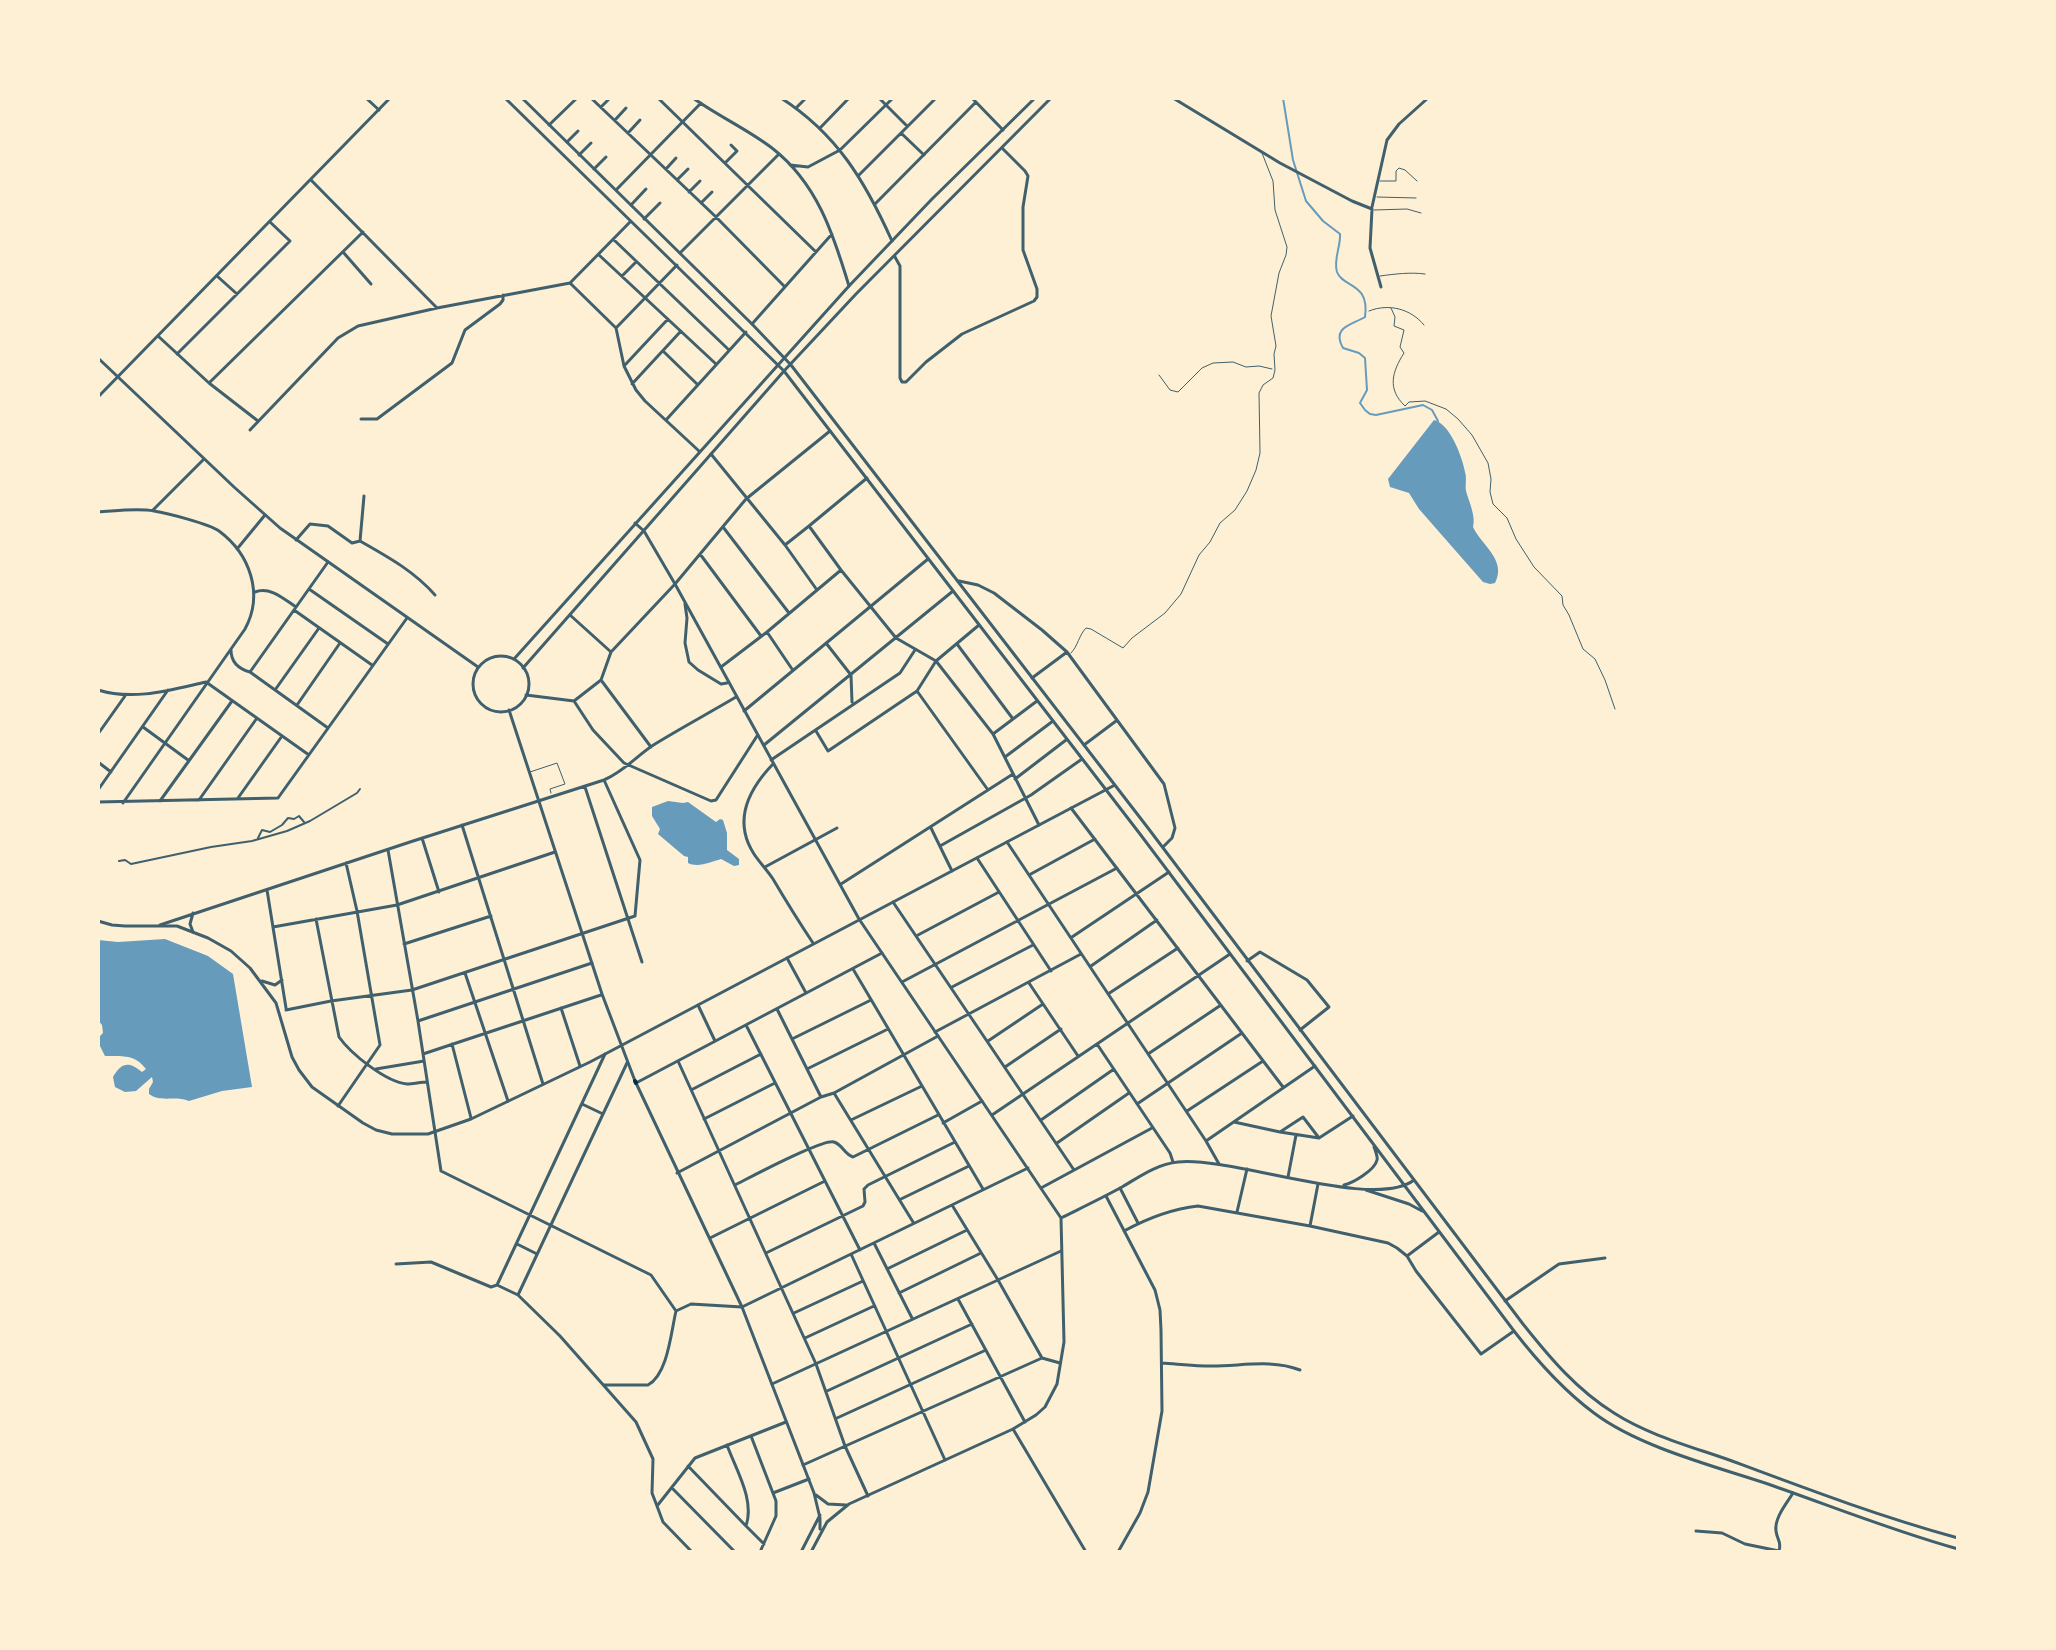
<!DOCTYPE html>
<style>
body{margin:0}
#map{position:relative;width:2056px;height:1650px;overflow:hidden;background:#fdf0d5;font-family:Inter,sans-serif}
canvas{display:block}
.frame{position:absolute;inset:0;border:100px solid #fdf0d5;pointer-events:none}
</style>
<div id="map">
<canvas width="2056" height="1650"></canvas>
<div class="frame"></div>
</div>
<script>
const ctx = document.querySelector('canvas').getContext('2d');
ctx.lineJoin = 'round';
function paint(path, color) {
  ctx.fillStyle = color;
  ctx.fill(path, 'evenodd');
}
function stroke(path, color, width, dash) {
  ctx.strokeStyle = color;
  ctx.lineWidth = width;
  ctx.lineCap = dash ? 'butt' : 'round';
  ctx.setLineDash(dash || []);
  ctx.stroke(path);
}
paint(new Path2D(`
 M 1434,420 C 1450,424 1462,456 1465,472 C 1467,478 1465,485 1466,491 C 1469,502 1476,516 1473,527 C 1482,546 1507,560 1495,583 L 1490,584 L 1483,582 L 1419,509 L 1409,493 L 1390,487 L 1388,479 Z
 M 668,801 L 683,803 L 688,802 L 716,822 L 720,819 L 723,820 L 727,833 L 727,850 L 739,859 L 739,865 L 734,866 L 721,859 C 711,862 698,868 688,863 L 688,857 L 684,856 L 658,834 L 660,829 L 652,816 L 652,807 Z
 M 165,939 L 208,956 L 233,974 L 252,1087 L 222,1091 L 189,1101 C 175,1095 161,1103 149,1094 L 149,1089 L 153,1082 L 152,1077 L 136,1091 L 125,1092 L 115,1087 L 113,1077 C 122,1061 130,1062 142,1072 L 146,1069 C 135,1054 122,1056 105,1056 L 98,1042 L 98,1038 L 103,1033 L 102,1025 L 98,1020 L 98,940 L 118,942 Z`), '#669bbc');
stroke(new Path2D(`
 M 1283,98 L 1293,160 L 1306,201 L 1323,221 L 1340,234 C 1341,246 1333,260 1337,272 C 1343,288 1370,282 1365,317 C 1352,325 1331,327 1343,348 L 1359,353 L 1365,358 L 1367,390 L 1360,403 L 1365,410 L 1370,414 L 1376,415 L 1423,405 L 1432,410 L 1438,421`), '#669bbc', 2);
stroke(new Path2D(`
 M 1380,181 L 1396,181 L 1396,171 L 1399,168 L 1405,170 L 1417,181
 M 1377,197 L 1416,198
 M 1374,210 L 1407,209 L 1421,213
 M 1380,276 C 1395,274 1410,272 1425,274
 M 1391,308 L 1395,317 L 1394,326 L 1404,330 L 1400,347 L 1404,353 C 1392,372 1387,389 1405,406 L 1409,402 L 1425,401 L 1446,409 L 1458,419 L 1472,435 L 1488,463 L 1491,479 L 1490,492 L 1493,504 L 1507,518 L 1516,539 L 1534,567 L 1562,596 L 1563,605 L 1569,615 L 1583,649 L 1595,659 L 1605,680 L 1615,709
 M 1369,311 C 1389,303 1411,309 1424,325
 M 1159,375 L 1170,390 L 1178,392 L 1202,368 L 1213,363 L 1233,362 L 1246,367 L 1259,366 L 1272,369
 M 1071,653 C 1078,646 1079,635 1086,628 L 1091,629 L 1123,648 L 1132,638 L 1165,613 L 1181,594 L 1199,555 L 1210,542 L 1220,523 L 1235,510 L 1247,491 L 1256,470 L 1260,453 L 1259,393 L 1263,385 L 1273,378 L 1275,370 L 1274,354 L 1276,346 L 1271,316 L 1279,273 L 1286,255 L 1287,247 L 1275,210 L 1273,181 L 1262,153
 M 530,772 L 557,763 L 565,784 L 550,789 L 551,793`), '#3f606c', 1);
stroke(new Path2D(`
 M 258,838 L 262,830 L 270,832 L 282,825 L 288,818 L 294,819 L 299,816 L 304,822
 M 119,861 L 125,860 L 131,864 L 211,847 L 252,841 L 287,831 L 310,821 L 357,793 L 360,789`), '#3f606c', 2);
stroke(new Path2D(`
 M 366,98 L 379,110
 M 591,98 L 716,217 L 785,287
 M 658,98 L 816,252
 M 693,98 C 718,116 747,129 772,148 C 817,183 833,233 849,286
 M 781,98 C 837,134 865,181 892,241
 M 879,98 L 907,126
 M 972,98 L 1003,130
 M 1173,98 L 1280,163 L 1352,201 L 1372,209 L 1370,248 L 1381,287
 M 601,107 L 610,98
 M 797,107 L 806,98
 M 615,120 L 626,108
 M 549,125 L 577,98
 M 821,127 L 849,98
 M 628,133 L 640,120
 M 901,133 L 924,155
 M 567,142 L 578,131
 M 579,155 L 591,143
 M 725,163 L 737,151 L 731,145
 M 790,165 L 808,167 L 840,150 L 893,98
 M 594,169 L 606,157
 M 666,169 L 676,158
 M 859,175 L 936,98
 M 311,180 L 437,308
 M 677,180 L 688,169
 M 617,189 L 701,103
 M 689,192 L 700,181
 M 701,203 L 712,192
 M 875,204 L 976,102
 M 631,205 L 646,189
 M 1372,207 L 1387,140 L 1399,124 L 1428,98
 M 644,219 L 660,203
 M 630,222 L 570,283 L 616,328 L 624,366 L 636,390 L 645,401 L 699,451
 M 613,239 L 729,350
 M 343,252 L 371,284
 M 680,253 L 779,154
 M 599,255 L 716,364
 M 895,257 L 900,266 L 900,378 L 902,382 L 906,382 L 926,362 L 962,334 L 1034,301 L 1037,297 L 1037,289 L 1023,250 L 1023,207 L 1028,176 L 1025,171 L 1002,148
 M 217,276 L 237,294
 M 622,276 L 636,262
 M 752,324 L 832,234
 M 616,328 L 677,265
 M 158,336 L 209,383 L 258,421
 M 663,351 L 698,385
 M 177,354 L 290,241 L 270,222
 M 624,366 L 668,319
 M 209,383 L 363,232
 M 632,384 L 681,331
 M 361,419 L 377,419 L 452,363 L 465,330 L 500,304 L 503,300 L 503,295
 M 666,420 L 746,332
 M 250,430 L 338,338 L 358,326 L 437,308 L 570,283
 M 711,454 L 785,545 L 817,590
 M 153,510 L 204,459
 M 98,512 C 116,511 136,508 154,511 C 167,513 209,524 219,531 C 250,554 264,594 245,629 L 123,803
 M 723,527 L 789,613
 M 296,540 L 310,524 L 328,526 L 352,543 L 360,541 C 388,557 414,571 435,595
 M 360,541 L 364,496
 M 785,545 L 809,526
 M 237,549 L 265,515
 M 700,554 L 761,636
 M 841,570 L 896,638 L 936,661 L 993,734 L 1039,825
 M 959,581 L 978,585 L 994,593 L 1042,630 L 1067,652 L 1164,784 L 1175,828 L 1172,838 L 1163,847
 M 309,589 L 388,644
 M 255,592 C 270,586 284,599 296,607
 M 685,604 L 687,618 L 685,643 L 689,662 L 698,670 L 721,684 L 727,683
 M 294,610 L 372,665
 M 570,615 L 611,652
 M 767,632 L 792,669
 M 826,643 L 851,675 L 852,702
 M 957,644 L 1013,719
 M 231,650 C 231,662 239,669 250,672 L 328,728
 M 721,667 L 767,632 L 841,570 L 809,526 L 867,478
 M 250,672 L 328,562
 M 1032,678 L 1067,652
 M 601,680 L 651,747
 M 98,690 C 134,701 170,690 206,682 L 309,755
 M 275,690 L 319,628
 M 917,691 L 988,790
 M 526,695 L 574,701 L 601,680 L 611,652 L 675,584 L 746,499 L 830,431
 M 574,701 L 593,730 L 624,763 L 711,801 L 716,800 L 757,736
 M 297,705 L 340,643
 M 744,711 L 928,559
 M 143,727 L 188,760
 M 816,731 L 828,751 L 917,691 L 936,661 L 979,625
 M 98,734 L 125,696
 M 993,734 L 1037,701
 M 764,745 L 953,591
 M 1084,745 L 1116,721
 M 1005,757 L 1053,721
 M 771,760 L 900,673 L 915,650
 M 98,762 L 111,772
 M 773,764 C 749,789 732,820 754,854 C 760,863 767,870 773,879 C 786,901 799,922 813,943
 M 1015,779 L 1066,740
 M 585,787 L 642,962
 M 98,790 L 168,690
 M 238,798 L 282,736
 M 199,800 L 257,718
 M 160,801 L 232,701
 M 98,802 L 278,798 L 407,618
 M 1071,808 L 1283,1087
 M 462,825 L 543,1084
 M 931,828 L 952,871
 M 422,838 L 439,892
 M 1007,842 L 1206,1141 L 1219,1164
 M 940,846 L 1031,795 L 1082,759
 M 388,850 L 418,1021 L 441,1171 L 651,1275 L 676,1311
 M 977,858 L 1051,971
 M 765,867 L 837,828
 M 1029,875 L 1095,839
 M 841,884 L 1013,774
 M 267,890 L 286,1008
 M 893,902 L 1074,1170
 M 193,913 L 190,924 L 193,932
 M 316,919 L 339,1037 C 351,1054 386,1082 407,1084 C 413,1084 421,1082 427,1082
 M 160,925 L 410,842 L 604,780 C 625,771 636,756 655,744 C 681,728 709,713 736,697
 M 273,927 L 397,905 L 555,852
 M 918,935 L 999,892
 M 1072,937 L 1169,872
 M 404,944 L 491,916
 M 787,958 L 806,993
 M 1247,961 L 1260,952 L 1307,980 L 1329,1007 L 1300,1030
 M 1091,966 L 1157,920
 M 853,969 L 983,1189
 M 465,973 L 508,1101
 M 262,981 L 275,985 L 282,980
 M 902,982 L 1117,868
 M 1029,983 L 1078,1056
 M 952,987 L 1033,945
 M 1108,994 L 1178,948
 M 698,1005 L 715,1041
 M 561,1008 L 580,1066
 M 777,1009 L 821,1097
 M 286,1010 L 331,1001 L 412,990 L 635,916 L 640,860 L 604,780
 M 418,1021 L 592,963
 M 746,1025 L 860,1250
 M 935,1032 L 1081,954
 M 792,1039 L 871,1000
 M 988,1041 L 1043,1004
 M 452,1044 L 471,1118
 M 1097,1044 L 1170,1153 L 1173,1162
 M 423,1054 L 601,995
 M 1148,1054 L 1221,1005
 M 678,1061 L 816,1364 L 845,1446 L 868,1496
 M 1005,1067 L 1061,1029
 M 376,1069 L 424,1061
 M 807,1069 L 888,1029
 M 636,1083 L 882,953
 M 693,1089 L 761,1054
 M 834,1093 L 913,1222
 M 582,1104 L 603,1114
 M 1137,1104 L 1242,1033
 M 338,1106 L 380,1045 L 357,911 L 346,863
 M 1187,1111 L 1263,1061
 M 992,1115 L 1230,954
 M 704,1119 L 775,1083
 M 851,1120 L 922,1086
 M 1041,1120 L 1114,1069
 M 1234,1122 L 1280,1132 L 1319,1138 L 1353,1116
 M 943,1123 L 982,1101
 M 1280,1132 L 1303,1117 L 1319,1138
 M 1206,1141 L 1315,1066
 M 1057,1143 L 1129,1093
 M 677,1173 L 821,1097 L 834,1093 L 938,1036
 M 1288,1177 L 1296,1135
 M 735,1185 C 749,1178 823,1138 834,1142 C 843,1145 844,1154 853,1157 L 938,1115
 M 1041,1188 L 1152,1128
 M 1120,1188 L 1138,1223
 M 1106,1196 L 1155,1290 L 1160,1310 L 1161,1330 L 1162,1411 L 1148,1492 L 1140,1513 L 1118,1552
 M 901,1199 L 969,1166
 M 952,1205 L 998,1280 L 1042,1358 L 1060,1363
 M 1237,1212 L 1247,1169
 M 1310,1226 L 1318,1184
 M 1124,1231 C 1148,1218 1171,1209 1198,1206 L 1310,1226 L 1388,1243 L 1397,1248 L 1407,1256 L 1416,1271 L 1481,1354 L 1514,1331
 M 710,1238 L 825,1181
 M 874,1243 L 912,1318
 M 517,1244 L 537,1254
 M 766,1253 L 863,1206 L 865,1202 L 864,1189 L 868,1185 L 955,1142
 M 851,1254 L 945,1460
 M 1407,1256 L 1439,1232
 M 396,1264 L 431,1262 L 491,1287 L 497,1285 L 518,1295 L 560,1336 L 636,1422 L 653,1459 L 652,1493 L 657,1506
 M 887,1269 L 967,1230
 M 497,1285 L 605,1054
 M 899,1293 L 981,1253
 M 518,1295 L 627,1063
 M 958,1299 L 1025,1422
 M 1505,1301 L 1559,1264 L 1605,1258
 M 794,1313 L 863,1281
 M 805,1338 L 874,1306
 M 1162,1363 C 1178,1364 1195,1366 1212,1366 C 1242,1366 1272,1359 1300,1370
 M 772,1384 L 1061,1251
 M 604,1385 L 648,1385 C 668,1374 671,1332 676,1311 L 691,1304 L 742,1307 L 1028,1168
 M 827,1391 L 972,1324
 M 837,1418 L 986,1350
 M 1013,1429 L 1086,1552
 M 751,1436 L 776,1501 L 776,1516 L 760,1552
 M 727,1445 C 736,1470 755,1500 746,1526 L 764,1544
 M 803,1465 L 1042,1358
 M 688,1466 L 746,1526
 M 672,1488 L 735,1552
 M 773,1493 L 809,1479
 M 1696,1531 L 1722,1533 L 1745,1544 L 1779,1551 C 1782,1542 1777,1540 1776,1531 C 1774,1518 1787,1503 1793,1493
 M 692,1552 L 663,1522 L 657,1506 L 695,1458 L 786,1422`), '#3f606c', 3);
stroke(new Path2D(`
 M 505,98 L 784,371 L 1140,834 L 1514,1331 C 1538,1362 1563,1390 1594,1413 C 1639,1447 1714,1466 1768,1484 C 1831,1506 1893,1531 1958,1549
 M 522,98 L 752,324 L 791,365 L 1148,828 L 1523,1324 C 1550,1358 1577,1390 1614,1413 C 1650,1436 1693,1447 1732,1461 C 1807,1489 1881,1517 1958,1538
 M 98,358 L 234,487 L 280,528 L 478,667
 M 98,397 L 390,98
 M 635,523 L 644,531 L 675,584 L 859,919 L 1061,1218
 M473 684a28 28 0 1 1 56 0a28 28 0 1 1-56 0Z
 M 514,659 L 849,286 L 932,199 L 1035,98
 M 523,668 L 784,371 L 856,294 L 1051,98
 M 509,710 L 602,994 L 635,1081
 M 98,921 L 112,925 L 125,926 L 177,926 L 208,938 L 231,951 L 250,968 L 276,1003 L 292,1057 L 299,1070 L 312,1087 L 363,1123 L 376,1130 L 392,1134 L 428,1134 L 471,1119 L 590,1062 L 1113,786
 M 636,1083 L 742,1307 L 814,1493 L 820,1518 L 820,1529
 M 1344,1185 C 1353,1183 1375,1170 1377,1160 C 1378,1158 1375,1149 1374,1147
 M 1366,1190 L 1409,1204 L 1422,1211
 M 816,1495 L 828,1504 L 846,1505
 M 801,1552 L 820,1515
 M 811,1552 L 827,1522 L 849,1504 L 1013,1429 L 1036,1415 L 1045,1407 L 1057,1384 L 1064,1342 L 1061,1218 C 1081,1208 1102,1198 1122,1187 C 1139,1177 1157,1164 1178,1162 C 1232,1156 1374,1211 1414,1180`), '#3f606c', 3);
stroke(new Path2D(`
 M 635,1081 L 636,1083`), '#003049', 4);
</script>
